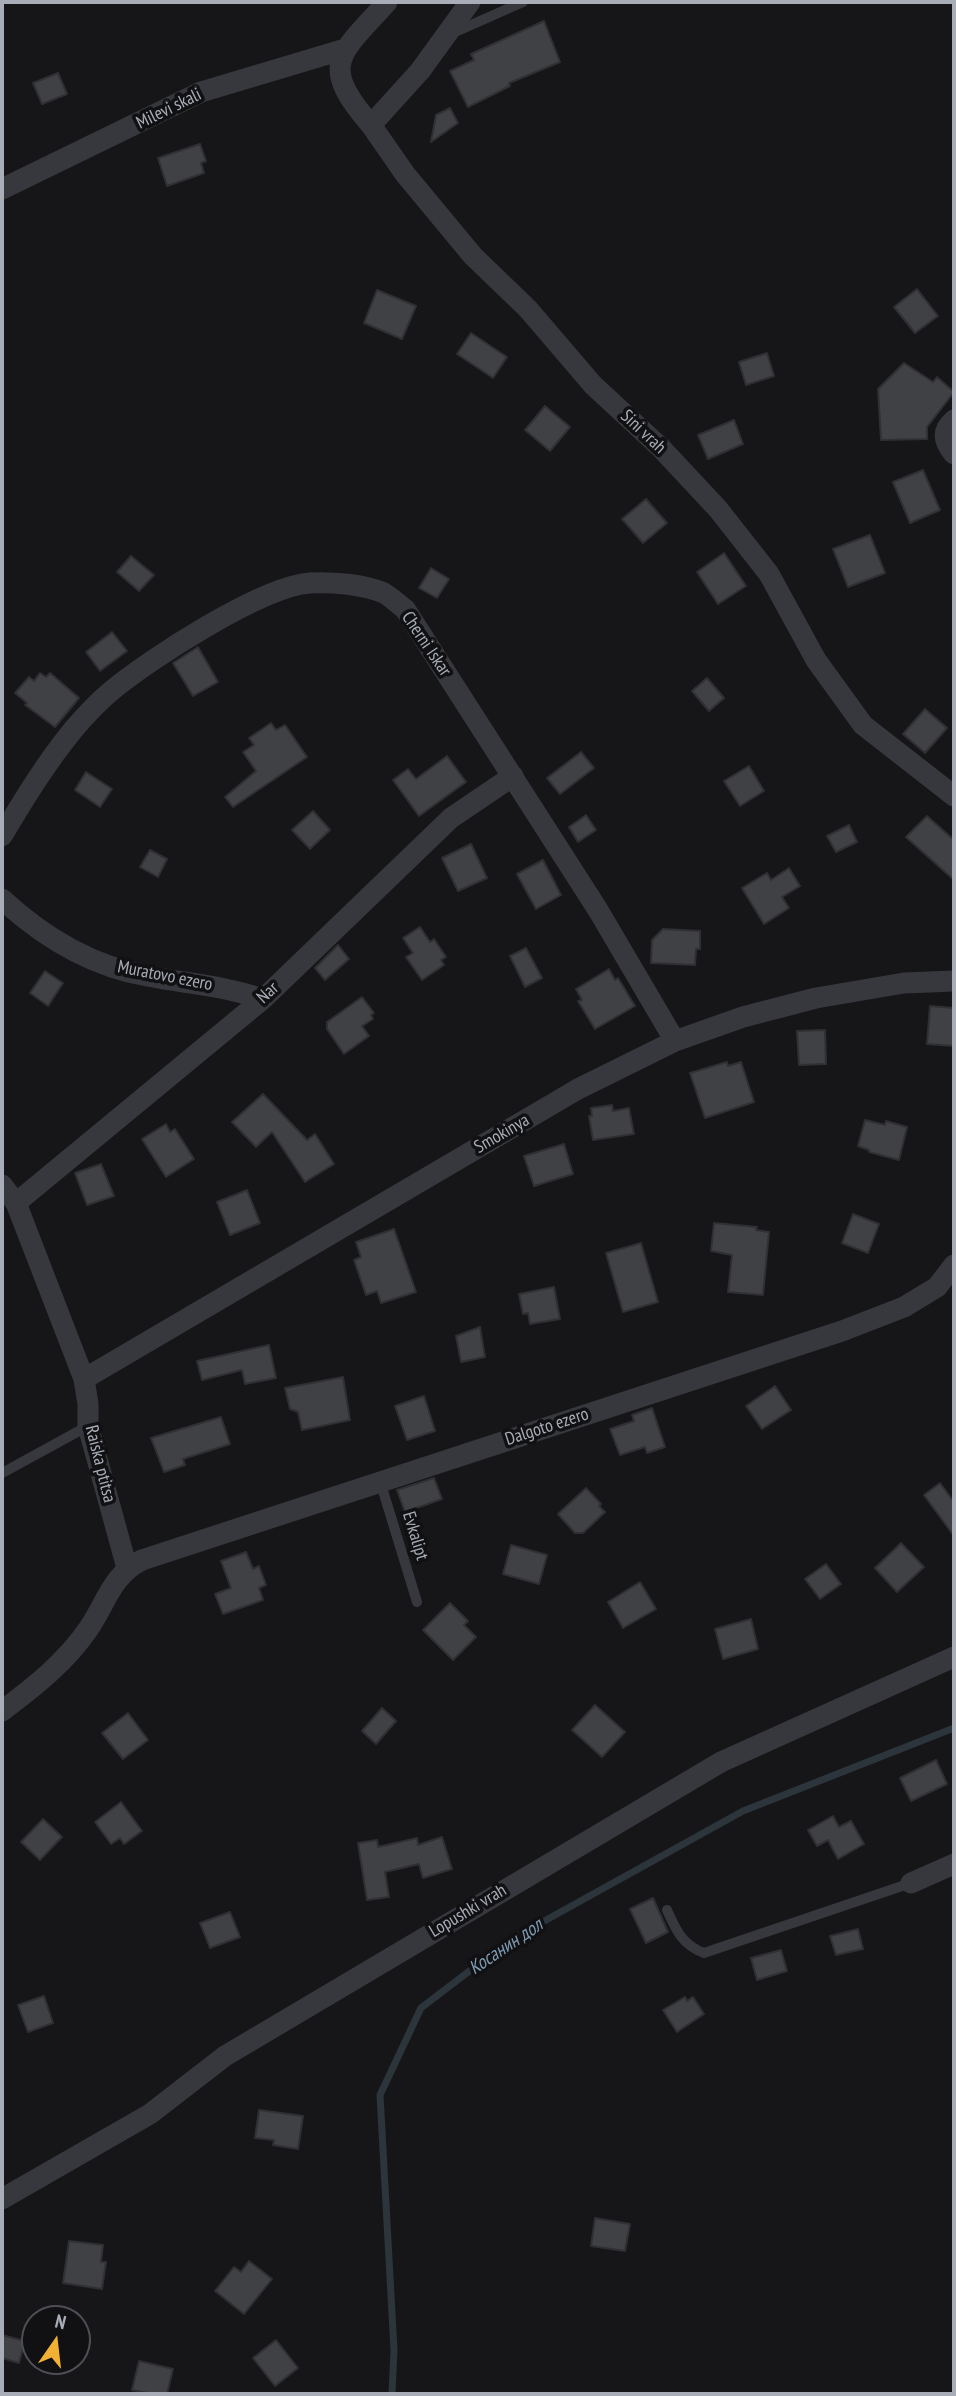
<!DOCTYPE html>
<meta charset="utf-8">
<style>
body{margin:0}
#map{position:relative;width:956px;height:2396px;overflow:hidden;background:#161618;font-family:"PT Sans Narrow",sans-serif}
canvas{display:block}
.frame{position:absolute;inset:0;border:4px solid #a8adb8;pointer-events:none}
.north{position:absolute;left:21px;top:2305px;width:70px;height:70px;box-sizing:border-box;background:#111113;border:2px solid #4d4f55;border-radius:50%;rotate:14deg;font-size:19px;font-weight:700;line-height:28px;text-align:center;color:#a8adb8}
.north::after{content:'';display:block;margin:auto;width:24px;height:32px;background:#f2b134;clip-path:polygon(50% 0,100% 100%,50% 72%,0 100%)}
</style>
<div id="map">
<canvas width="956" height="2396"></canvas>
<div class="frame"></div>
<div class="north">N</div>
</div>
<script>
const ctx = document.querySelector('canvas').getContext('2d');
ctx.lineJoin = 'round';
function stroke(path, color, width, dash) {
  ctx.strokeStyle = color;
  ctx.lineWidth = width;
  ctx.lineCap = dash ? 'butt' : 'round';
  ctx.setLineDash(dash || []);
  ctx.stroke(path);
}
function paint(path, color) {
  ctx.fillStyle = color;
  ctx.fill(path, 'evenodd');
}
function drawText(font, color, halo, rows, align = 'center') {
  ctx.font = font + ' "PT Sans Narrow",sans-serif';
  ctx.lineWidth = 7;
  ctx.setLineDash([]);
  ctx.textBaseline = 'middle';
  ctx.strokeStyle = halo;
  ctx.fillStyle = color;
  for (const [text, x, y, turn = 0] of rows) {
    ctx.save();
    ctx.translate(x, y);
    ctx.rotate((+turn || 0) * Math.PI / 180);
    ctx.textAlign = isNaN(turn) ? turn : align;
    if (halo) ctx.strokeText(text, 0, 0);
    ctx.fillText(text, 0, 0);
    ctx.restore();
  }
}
stroke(new Path2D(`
 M 392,2394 L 394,2350 L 380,2095 L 421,2008 L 510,1940 L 743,1811 L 954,1728`), '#2c353c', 7);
const building = new Path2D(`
 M 544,21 L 560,62 L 509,83 L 510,86 L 468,107 L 450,71 L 474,60 L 471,54 Z
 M 58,73 L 67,94 L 42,104 L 33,83 Z
 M 450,108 L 458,123 L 431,142 L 436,115 Z
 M 200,144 L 206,161 L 201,163 L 204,173 L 167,186 L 158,158 Z
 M 917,289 L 938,316 L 915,333 L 894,307 Z
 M 377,290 L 416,306 L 402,339 L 364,323 Z
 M 471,333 L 507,357 L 493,378 L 457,354 Z
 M 767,353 L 774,376 L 746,385 L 739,362 Z
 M 904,363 L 933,382 L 937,377 L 954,392 L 927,427 L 927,439 L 881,440 L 878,389 Z
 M 545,406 L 570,427 L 550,451 L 525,430 Z
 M 734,420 L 743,444 L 708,459 L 698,435 Z
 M 923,470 L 940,510 L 910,523 L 893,482 Z
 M 646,499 L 667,523 L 643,543 L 622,519 Z
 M 870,535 L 885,573 L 848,587 L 833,549 Z
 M 724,553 L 746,586 L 718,604 L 697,572 Z
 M 131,556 L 154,575 L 139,591 L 117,572 Z
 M 431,568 L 449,579 L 437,598 L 419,588 Z
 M 112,632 L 127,651 L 100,671 L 86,652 Z
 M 198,647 L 218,682 L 193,696 L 173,663 Z
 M 40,673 L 46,677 L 50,673 L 79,698 L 55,727 L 25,705 L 27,703 L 15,693 L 29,677 L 34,681 Z
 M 707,678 L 724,698 L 709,711 L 692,691 Z
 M 925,709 L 947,728 L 925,753 L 903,734 Z
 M 271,723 L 276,730 L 285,725 L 307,757 L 233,807 L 225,797 L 256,771 L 243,752 L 254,745 L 249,738 Z
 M 581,752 L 594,768 L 560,794 L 547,778 Z
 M 447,756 L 466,782 L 419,816 L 393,780 L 408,769 L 416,779 Z
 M 749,766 L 764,791 L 740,806 L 724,781 Z
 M 86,772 L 112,789 L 100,807 L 75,790 Z
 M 313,811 L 330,830 L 310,849 L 292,830 Z
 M 586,815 L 596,830 L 578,842 L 569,827 Z
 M 927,816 L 954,840 L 954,880 L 906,837 Z
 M 849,825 L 857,842 L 836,852 L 827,836 Z
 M 471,844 L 487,878 L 458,891 L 442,858 Z
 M 150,850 L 167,859 L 158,877 L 140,867 Z
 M 543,860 L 561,895 L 536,909 L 517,874 Z
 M 789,868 L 800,886 L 782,897 L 789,908 L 764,924 L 742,888 L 767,873 L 771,880 Z
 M 420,927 L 430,942 L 434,939 L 446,957 L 441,960 L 444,965 L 422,980 L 406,957 L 413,953 L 403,938 Z
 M 663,929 L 700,931 L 700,949 L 696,949 L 695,965 L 651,963 L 652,940 Z
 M 338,945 L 349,959 L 325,980 L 315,968 Z
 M 526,948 L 542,978 L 525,987 L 510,956 Z
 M 609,969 L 615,980 L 618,978 L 635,1006 L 595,1029 L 578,1001 L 582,1000 L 576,989 Z
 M 45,971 L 63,983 L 48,1006 L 30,993 Z
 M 362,997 L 374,1013 L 371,1015 L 373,1019 L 362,1026 L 369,1036 L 344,1054 L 327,1029 L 327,1022 Z
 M 930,1006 L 954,1008 L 954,1046 L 927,1044 Z
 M 825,1030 L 826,1064 L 799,1065 L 797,1031 Z
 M 727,1062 L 728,1066 L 741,1062 L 754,1102 L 705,1118 L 690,1073 Z
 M 263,1094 L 307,1140 L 315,1134 L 334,1164 L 305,1182 L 272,1132 L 256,1147 L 232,1122 Z
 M 612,1105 L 613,1111 L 629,1108 L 634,1134 L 593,1140 L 589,1116 L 592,1116 L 591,1108 Z
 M 865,1120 L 885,1125 L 886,1121 L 907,1127 L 899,1160 L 869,1152 L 869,1150 L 858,1146 Z
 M 166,1124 L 170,1132 L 175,1129 L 194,1159 L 166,1177 L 142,1139 Z
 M 564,1144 L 573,1174 L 534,1186 L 524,1156 Z
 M 101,1164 L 114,1196 L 87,1205 L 75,1173 Z
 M 247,1190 L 260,1223 L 230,1235 L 217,1202 Z
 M 853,1214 L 879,1224 L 868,1253 L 842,1243 Z
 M 714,1223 L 757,1227 L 756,1230 L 769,1232 L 763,1295 L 728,1292 L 732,1255 L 711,1251 Z
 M 394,1229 L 416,1292 L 381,1303 L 377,1291 L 366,1295 L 354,1260 L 361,1257 L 356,1242 Z
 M 641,1243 L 658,1302 L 623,1312 L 606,1253 Z
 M 554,1287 L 560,1319 L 530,1324 L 528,1313 L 523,1314 L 519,1294 Z
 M 480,1327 L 485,1357 L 461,1362 L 456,1336 Z
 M 269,1345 L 276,1378 L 245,1384 L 242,1370 L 202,1380 L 197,1361 Z
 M 343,1377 L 350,1420 L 302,1430 L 298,1412 L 290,1409 L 285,1388 Z
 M 775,1386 L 791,1410 L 762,1429 L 746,1406 Z
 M 424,1396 L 435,1431 L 407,1440 L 395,1406 Z
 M 652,1408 L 665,1447 L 647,1453 L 645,1447 L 620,1455 L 610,1429 L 634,1421 L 632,1415 Z
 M 221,1417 L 230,1444 L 183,1459 L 185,1465 L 164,1472 L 151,1438 Z
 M 434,1478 L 442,1499 L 405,1512 L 397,1490 Z
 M 940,1483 L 954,1502 L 954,1536 L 924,1495 Z
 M 586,1488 L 601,1504 L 599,1506 L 605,1512 L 583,1533 L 575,1533 L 558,1514 Z
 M 901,1543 L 924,1567 L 897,1592 L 875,1568 Z
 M 511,1545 L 547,1555 L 539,1584 L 503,1574 Z
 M 246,1552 L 253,1569 L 259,1566 L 266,1585 L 259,1588 L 263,1600 L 223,1614 L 215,1594 L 231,1588 L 221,1561 Z
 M 826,1564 L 841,1584 L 820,1599 L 805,1579 Z
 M 640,1582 L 656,1609 L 623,1628 L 608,1602 Z
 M 450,1603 L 468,1621 L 464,1625 L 476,1637 L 453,1660 L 423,1630 Z
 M 751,1619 L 758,1649 L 723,1659 L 715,1629 Z
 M 595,1705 L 625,1732 L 602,1757 L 572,1730 Z
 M 382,1708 L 396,1721 L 376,1744 L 362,1731 Z
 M 128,1713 L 148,1740 L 123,1759 L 102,1733 Z
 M 936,1760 L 947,1784 L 911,1801 L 900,1778 Z
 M 121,1802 L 142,1831 L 124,1844 L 120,1838 L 111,1844 L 95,1822 Z
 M 833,1816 L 839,1827 L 851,1821 L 864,1844 L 838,1859 L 828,1840 L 817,1846 L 808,1830 Z
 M 43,1819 L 62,1837 L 40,1860 L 21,1842 Z
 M 442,1837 L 452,1869 L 423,1878 L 419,1864 L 385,1872 L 389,1897 L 367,1900 L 358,1843 L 377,1840 L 378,1847 L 417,1838 L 418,1845 Z
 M 653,1898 L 668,1932 L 646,1943 L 630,1909 Z
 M 230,1912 L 240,1937 L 210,1948 L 200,1923 Z
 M 858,1929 L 863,1949 L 836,1955 L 830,1936 Z
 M 781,1950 L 787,1971 L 757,1980 L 751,1958 Z
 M 44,1996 L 53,2023 L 28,2032 L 18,2005 Z
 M 685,1997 L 687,2001 L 693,1997 L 704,2014 L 677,2032 L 663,2010 Z
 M 259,2110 L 303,2116 L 298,2149 L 273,2145 L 274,2140 L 255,2138 Z
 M 595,2218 L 630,2224 L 625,2251 L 591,2246 Z
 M 69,2241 L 103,2245 L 101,2262 L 106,2262 L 102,2289 L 63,2283 Z
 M 249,2261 L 272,2279 L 244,2314 L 215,2291 L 234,2267 L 241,2272 Z
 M 2,2335 L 25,2341 L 19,2363 L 2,2358 Z
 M 276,2340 L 298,2368 L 275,2386 L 253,2358 Z
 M 139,2361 L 173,2369 L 167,2394 L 153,2394 L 132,2390 Z`);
paint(building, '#404145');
stroke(building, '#303034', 2);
stroke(new Path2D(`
 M 453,33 L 523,2
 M 2,1473 L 88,1426
 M 380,1481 L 417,1602
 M 667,1910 C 676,1930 682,1945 704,1953 L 911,1883`), '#37383d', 10);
stroke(new Path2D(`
 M 470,2 L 420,71 L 371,125 L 405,174 L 473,256 L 528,309 L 593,385 L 661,448 L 718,509 L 769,574 L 816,660 L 863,725 L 954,796
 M 371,125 C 317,63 341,54 387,2
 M 2,189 L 201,92 L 345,49
 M 954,420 C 941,431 944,442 954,454
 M 2,836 C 24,799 46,763 73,730 C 84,717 97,703 110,692 C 148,660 262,586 310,583 C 332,582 363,584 384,593 C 391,597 398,604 405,609 L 598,910 L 675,1041
 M 2,899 C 43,937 91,966 147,976 C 189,984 221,985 263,999
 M 2,1185 L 16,1203 L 84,1379 L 88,1404 L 88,1426 L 127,1568
 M 16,1203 L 263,999 L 451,818 L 513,776
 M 84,1379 L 578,1089 L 675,1041 L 743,1017 L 816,998 L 904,983 L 954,981
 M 2,1711 C 34,1687 66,1662 89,1628 C 107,1601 112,1575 142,1560 L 842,1331 L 904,1307 L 937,1287 L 954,1265
 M 911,1883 L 954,1864
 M 2,2199 L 150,2114 L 225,2056 L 721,1762 L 954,1657`), '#37383d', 21);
drawText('18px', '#a8adb8', '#111113', [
 ["Milevi skali",169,109,-26],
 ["Sini vrah",643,432,43],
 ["Cherni Iskar",426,644,56],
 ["Muratovo ezero",165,976,11],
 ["Nar",268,993,-43],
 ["Smokinya",502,1134,-30],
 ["Dalgoto ezero",547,1427,-18],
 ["Raiska ptitsa",100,1464,76],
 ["Evkalipt",415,1536,73],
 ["Lopushki vrah",468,1911,-31]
]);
drawText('italic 19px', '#7f9bb3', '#111113', [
 ["Косанин дол",506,1947,-34]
]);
</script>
